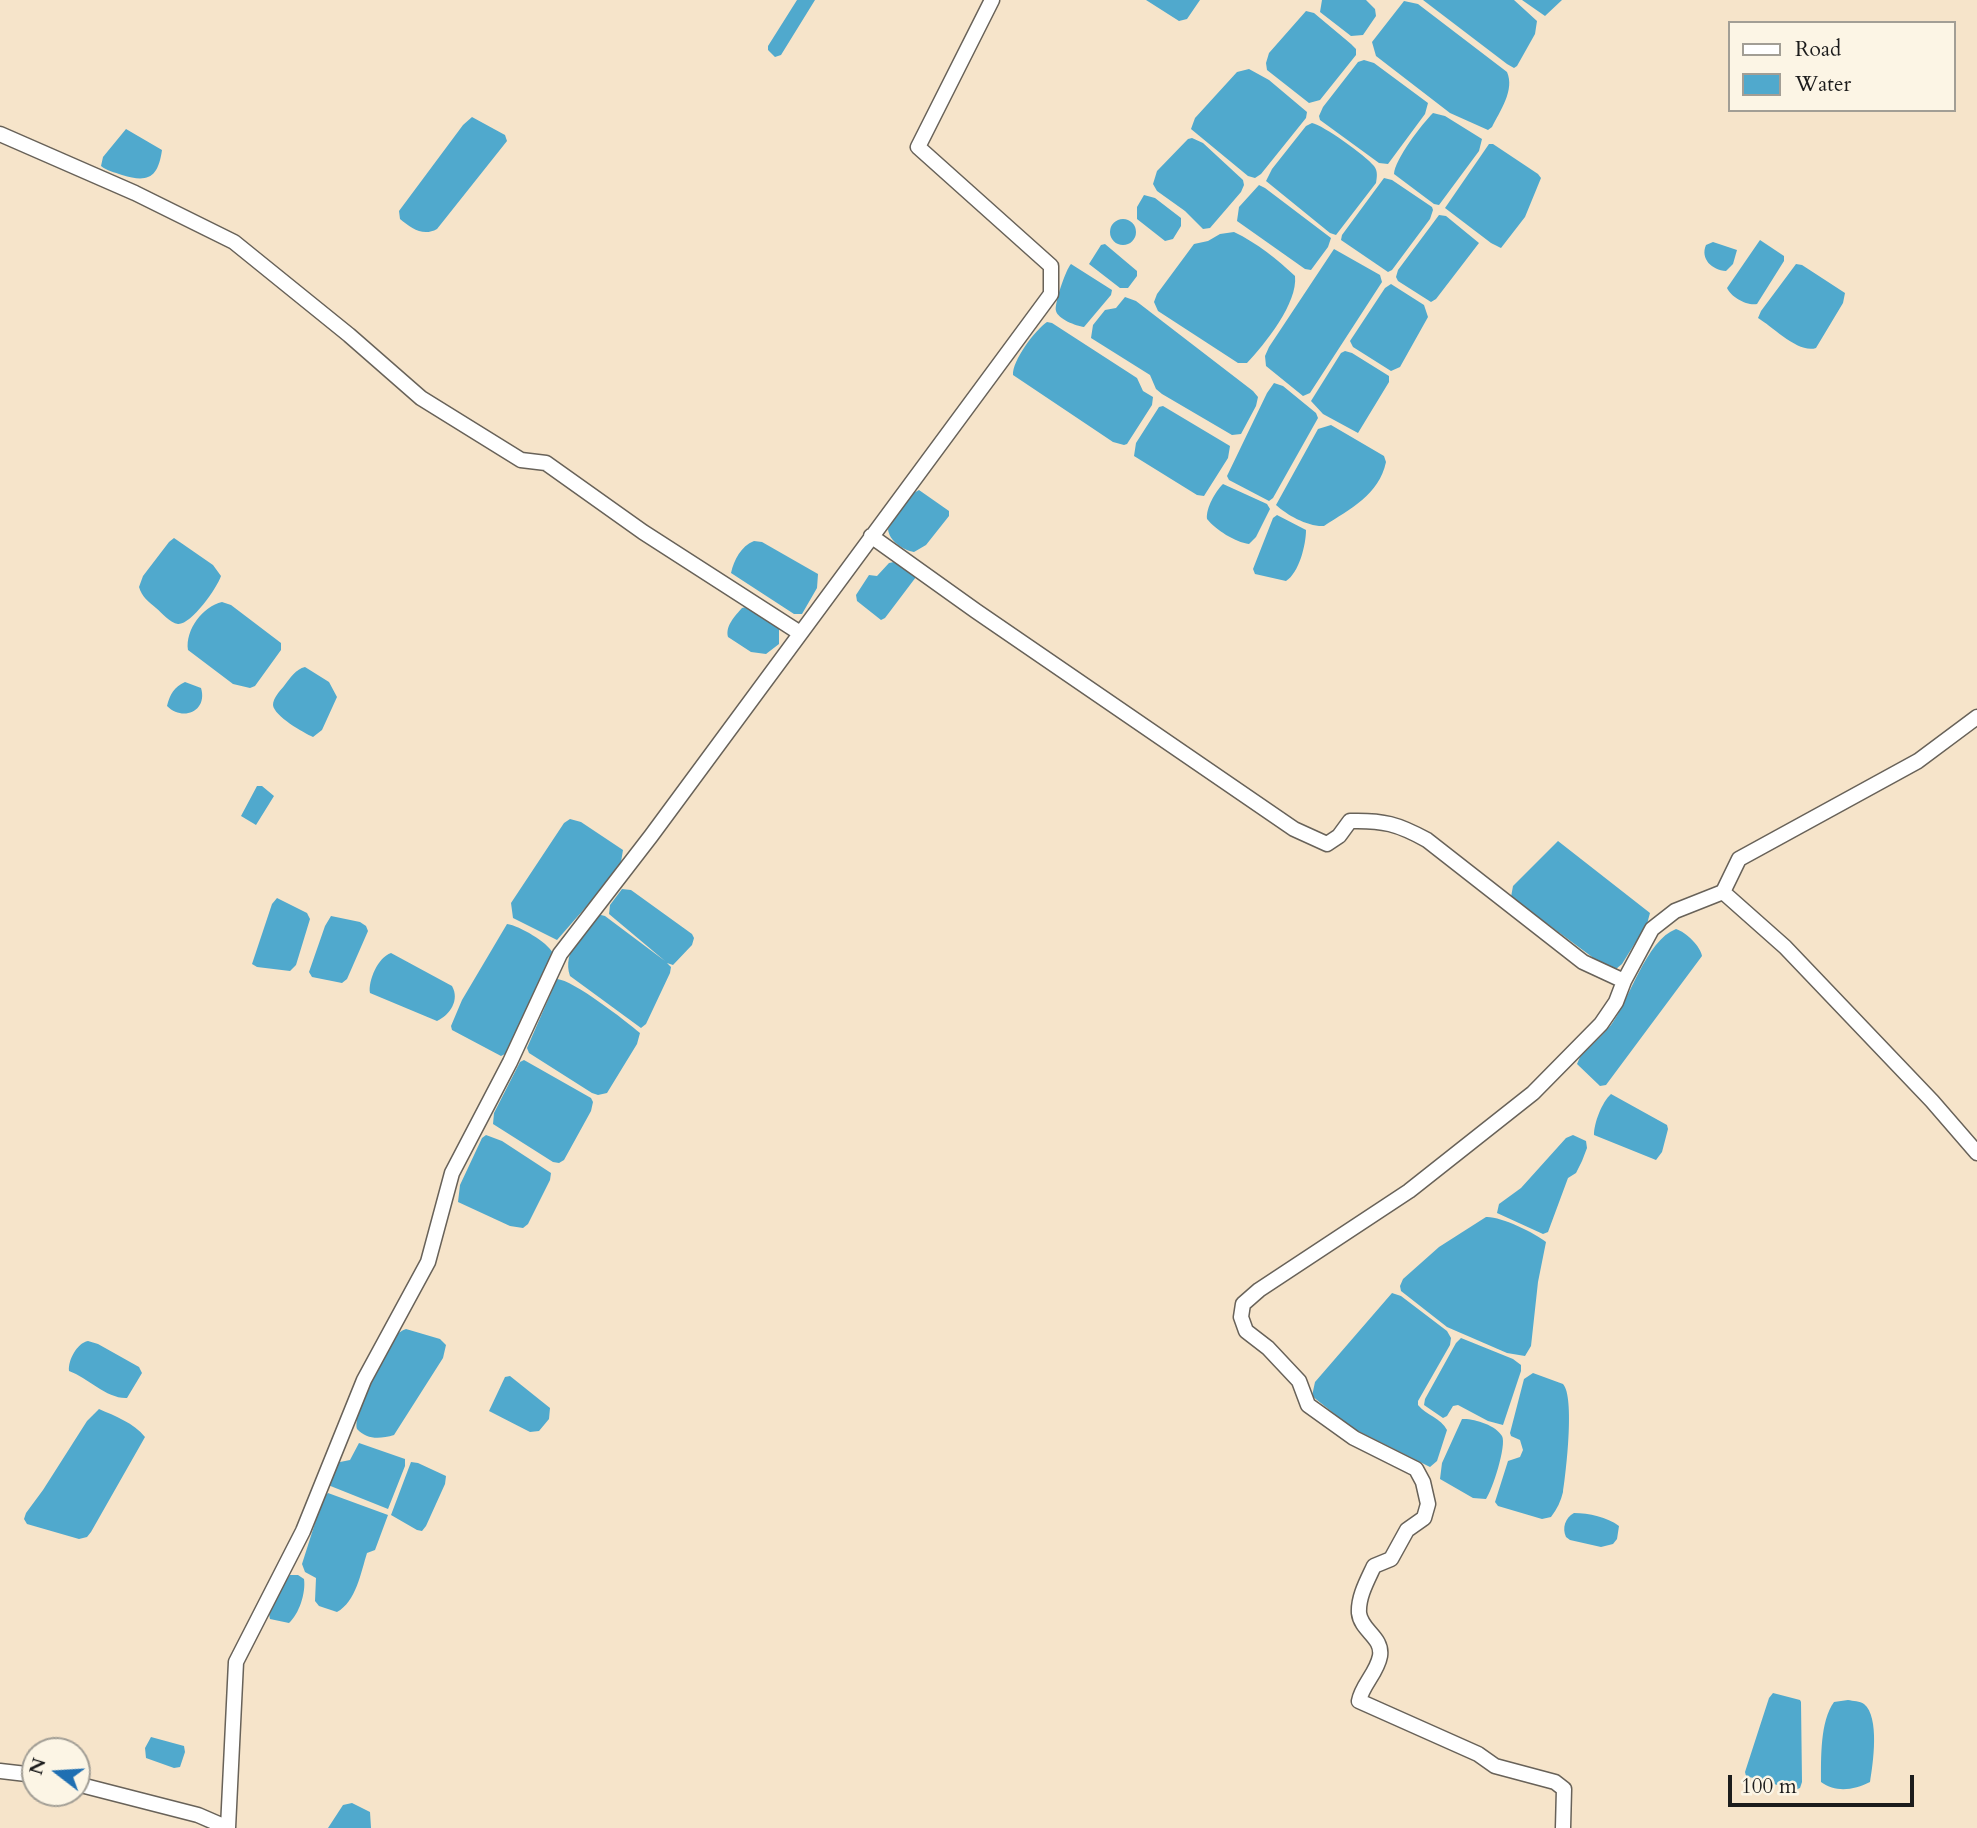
<!DOCTYPE html>
<style>
body{margin:0}
#map{position:relative;width:1977px;height:1828px;overflow:hidden;background:#f6e4ca;font-family:Cardo,serif}
canvas{display:block}
.legend{position:absolute;left:1728px;top:21px;width:228px;height:91px;box-sizing:border-box;background:#fcf5e5;border:2px solid #a29e95;margin:0;padding:9px 12px;list-style:none;font-size:21px;color:#1c1c1c}
.legend li{display:flex;align-items:center;gap:14px;height:35px}
.legend b{width:35px;border:2px solid #a29e95}
.north{position:absolute;left:21px;top:1737px;width:70px;height:70px;box-sizing:border-box;background:#fcf5e5;border:2px solid #a29e95;border-radius:50%;rotate:287deg;font-size:19px;font-weight:700;line-height:28px;text-align:center;color:#1c1c1c}
.north::after{content:'';display:block;margin:auto;width:24px;height:32px;background:#1f6fb2;clip-path:polygon(50% 0,100% 100%,50% 72%,0 100%)}
.scale{position:absolute;left:1728px;top:1775px;width:186px;height:32px;box-sizing:border-box;border:4px solid #1c1c1c;border-top:0;padding-left:9px;font-size:21px;line-height:24px;white-space:nowrap;color:#1c1c1c;-webkit-text-stroke:5px #fcf5e5;paint-order:stroke}
</style>
<div id="map">
<canvas width="1977" height="1828"></canvas>
<ul class="legend">
<li><b style="height:9px;background:#fff"></b>Road</li>
<li><b style="height:19px;background:#50a9cd"></b>Water</li>
</ul>
<div class="north">N</div>
<div class="scale">100 m</div>
</div>
<script>
const ctx = document.querySelector('canvas').getContext('2d');
ctx.lineJoin = 'round';
function paint(path, color) {
  ctx.fillStyle = color;
  ctx.fill(path, 'evenodd');
}
function stroke(path, color, width, dash) {
  ctx.strokeStyle = color;
  ctx.lineWidth = width;
  ctx.lineCap = dash ? 'butt' : 'round';
  ctx.setLineDash(dash || []);
  ctx.stroke(path);
}
paint(new Path2D(`
 M 797,0 L 815,0 L 781,55 L 775,57 L 768,50 L 768,46 Z
 M 1146,0 L 1200,0 L 1187,19 L 1179,21 Z
 M 1322,0 L 1366,0 L 1375,9 L 1376,16 L 1363,35 L 1351,36 L 1320,12 Z
 M 1423,0 L 1514,0 L 1537,21 L 1535,34 L 1517,66 L 1514,68 L 1507,64 Z
 M 1522,0 L 1562,0 L 1545,16 Z
 M 1404,1 L 1418,4 L 1507,72 C 1515,90 1500,111 1492,127 L 1488,130 L 1450,113 L 1376,56 L 1372,42 Z
 M 1306,11 L 1314,13 L 1351,44 L 1356,49 L 1356,55 L 1320,100 L 1309,103 L 1267,70 L 1266,63 L 1269,53 Z
 M 1364,60 L 1374,63 L 1428,103 L 1425,114 L 1388,164 L 1379,163 L 1320,120 L 1319,116 L 1323,107 L 1358,62 Z
 M 1249,69 L 1269,80 L 1307,112 L 1306,118 L 1261,174 L 1255,178 L 1248,176 L 1191,129 L 1195,118 L 1237,72 Z
 M 1433,113 L 1445,116 L 1482,139 L 1479,151 L 1439,205 L 1434,204 L 1394,174 C 1395,159 1422,124 1433,113 Z
 M 472,117 L 505,135 L 507,141 L 437,229 C 423,237 411,228 400,219 L 399,211 L 463,125 Z
 M 1312,123 C 1323,125 1366,156 1374,166 C 1378,171 1377,177 1376,183 L 1336,235 L 1330,233 L 1266,181 L 1272,169 L 1306,126 Z
 M 126,129 L 162,150 C 158,178 148,183 122,175 C 114,172 107,171 101,166 L 103,157 Z
 M 1192,138 L 1203,143 L 1243,180 L 1244,185 L 1241,192 L 1210,228 L 1203,229 L 1185,211 L 1157,191 L 1153,184 L 1157,171 L 1188,139 Z
 M 1489,144 L 1493,144 L 1538,174 L 1541,178 L 1525,217 L 1501,248 L 1491,243 L 1445,208 Z
 M 1384,178 L 1392,180 L 1432,207 L 1433,210 L 1430,219 L 1392,270 L 1388,272 L 1341,240 L 1342,235 Z
 M 1259,185 L 1265,188 L 1331,238 L 1328,247 L 1311,270 L 1305,269 L 1237,221 L 1239,207 Z
 M 1144,195 L 1155,198 L 1181,218 L 1181,226 L 1173,239 L 1165,241 L 1137,219 L 1137,207 Z
 M 1439,215 L 1446,216 L 1479,243 L 1436,299 L 1431,302 L 1398,281 L 1396,277 L 1398,270 Z
 M1110 232a13 13 0 1 1 26 0a13 13 0 1 1-26 0Z
 M 1234,232 C 1257,243 1277,259 1295,276 C 1298,303 1265,344 1247,363 L 1238,363 L 1158,311 L 1154,302 L 1157,294 L 1194,244 L 1208,241 L 1220,234 Z
 M 1760,240 L 1784,256 L 1784,261 L 1757,304 C 1747,306 1731,297 1727,288 Z
 M 1713,242 L 1737,250 L 1733,264 L 1726,271 C 1712,270 1700,259 1706,245 Z
 M 1105,244 L 1137,271 L 1137,276 L 1128,288 L 1120,288 L 1089,264 L 1101,245 Z
 M 1334,249 L 1380,275 L 1382,282 L 1310,393 L 1303,396 L 1266,366 L 1265,356 L 1269,347 Z
 M 1071,264 L 1112,290 L 1111,295 L 1084,327 C 1076,326 1058,319 1056,311 C 1054,304 1066,269 1071,264 Z
 M 1796,264 L 1802,265 L 1845,293 L 1843,303 L 1816,348 C 1799,354 1773,327 1758,318 L 1761,311 Z
 M 1391,284 L 1424,305 L 1428,317 L 1400,367 L 1391,371 L 1353,347 L 1350,341 L 1385,288 Z
 M 1125,297 L 1136,301 L 1253,391 L 1258,397 L 1256,406 L 1241,434 L 1232,435 L 1162,394 L 1156,389 L 1150,375 L 1091,338 L 1093,325 L 1105,310 L 1116,308 Z
 M 1047,322 L 1052,323 L 1137,378 L 1143,391 L 1153,397 L 1152,405 L 1127,444 L 1124,445 L 1113,442 L 1013,375 C 1012,361 1035,330 1047,322 Z
 M 1345,351 L 1352,353 L 1389,376 L 1389,382 L 1358,433 L 1323,414 L 1311,401 L 1341,353 Z
 M 1274,383 L 1283,386 L 1316,413 L 1318,418 L 1273,498 L 1269,501 L 1229,480 L 1227,476 L 1267,393 Z
 M 1163,406 L 1230,446 L 1228,458 L 1204,496 L 1197,495 L 1134,456 L 1136,443 L 1159,407 Z
 M 1331,425 L 1384,456 L 1386,462 C 1379,495 1350,509 1324,526 C 1308,527 1287,515 1276,505 L 1318,429 Z
 M 1223,484 L 1267,504 L 1270,509 L 1256,537 L 1249,544 C 1235,542 1216,530 1207,519 C 1206,508 1215,492 1223,484 Z
 M 919,490 L 949,511 L 949,516 L 926,545 L 914,552 C 903,550 889,541 888,529 L 910,495 Z
 M 1277,515 L 1306,530 C 1306,545 1299,573 1286,581 L 1255,574 L 1253,569 L 1273,518 Z
 M 174,538 L 213,565 L 221,576 C 217,588 191,625 178,624 C 170,623 162,613 156,608 C 148,601 142,597 139,587 L 143,576 L 169,542 Z
 M 754,541 L 762,542 L 818,574 L 817,588 L 802,614 L 794,614 L 731,573 C 734,560 741,546 754,541 Z
 M 899,561 L 916,573 L 916,577 L 885,618 L 881,620 L 857,601 L 856,595 L 869,575 L 877,576 L 889,563 Z
 M 222,602 L 231,605 L 281,643 L 281,650 L 255,686 L 250,688 L 233,684 L 188,650 C 185,630 203,606 222,602 Z
 M 746,607 L 768,616 L 779,627 L 779,644 L 766,654 L 751,652 L 728,637 C 725,626 735,616 742,608 Z
 M 305,667 L 329,682 L 337,697 L 322,730 L 313,737 C 304,733 274,716 273,705 C 273,698 280,691 284,686 C 290,678 296,669 305,667 Z
 M 185,682 L 201,688 C 208,711 183,722 167,706 C 170,694 174,687 185,682 Z
 M 257,786 L 262,786 L 274,796 L 256,825 L 241,816 Z
 M 570,819 L 581,822 L 623,850 L 620,868 L 557,940 L 513,918 L 511,903 L 564,823 Z
 M 1558,841 L 1650,913 L 1647,924 L 1622,964 L 1616,969 L 1607,968 L 1511,897 L 1513,886 Z
 M 622,889 L 631,890 L 692,934 L 694,938 L 692,945 L 673,965 L 667,963 L 671,967 L 670,973 L 646,1024 L 641,1028 L 570,976 C 562,951 583,933 597,914 L 605,916 L 665,961 L 609,914 L 610,905 Z
 M 277,898 L 307,913 L 310,919 L 296,965 L 290,971 L 257,967 L 252,964 L 272,904 Z
 M 331,916 L 360,922 L 366,926 L 368,931 L 347,979 L 342,983 L 312,977 L 309,972 L 325,926 Z
 M 507,924 C 520,926 547,942 553,953 C 547,967 540,980 534,994 C 526,1010 518,1050 501,1056 L 452,1030 L 451,1026 L 462,1000 Z
 M 1676,929 C 1686,932 1701,947 1702,956 L 1606,1085 L 1600,1086 L 1577,1064 L 1580,1057 C 1590,1046 1602,1036 1611,1025 C 1629,1001 1646,940 1676,929 Z
 M 391,953 L 452,986 C 460,1000 450,1015 437,1021 L 370,993 C 368,981 378,957 391,953 Z
 M 557,979 C 573,980 626,1021 640,1033 L 637,1044 L 607,1093 L 598,1095 L 592,1093 L 529,1053 L 527,1048 Z
 M 524,1060 L 591,1098 L 593,1102 L 591,1111 L 564,1160 L 559,1163 L 553,1162 L 493,1124 L 494,1113 L 520,1062 Z
 M 1611,1094 L 1667,1125 L 1668,1129 L 1662,1152 L 1656,1160 L 1594,1135 C 1594,1123 1602,1102 1611,1094 Z
 M 486,1135 L 502,1141 L 551,1173 L 550,1180 L 528,1224 L 523,1228 L 510,1226 L 458,1202 L 460,1185 L 482,1138 Z
 M 1573,1135 L 1586,1141 L 1587,1148 L 1582,1161 L 1576,1173 L 1568,1178 L 1548,1232 L 1543,1234 L 1497,1213 L 1499,1204 L 1521,1188 L 1566,1138 Z
 M 1486,1217 C 1500,1216 1535,1233 1546,1242 L 1538,1282 L 1531,1346 L 1525,1356 L 1507,1353 L 1447,1327 L 1401,1291 L 1400,1286 L 1403,1279 L 1439,1247 Z
 M 1392,1293 L 1401,1296 L 1447,1331 L 1451,1338 L 1450,1345 L 1418,1401 L 1418,1405 C 1426,1415 1441,1418 1447,1430 L 1437,1461 L 1430,1467 L 1352,1428 L 1312,1396 L 1315,1382 Z
 M 406,1329 L 440,1339 L 446,1345 L 443,1358 L 394,1435 C 380,1439 367,1440 357,1429 C 353,1411 382,1348 396,1335 C 398,1333 403,1330 406,1329 Z
 M 1461,1338 L 1513,1359 L 1521,1365 L 1521,1371 L 1503,1425 L 1488,1421 L 1458,1405 L 1453,1406 L 1447,1416 L 1443,1418 L 1424,1405 L 1425,1399 L 1456,1343 Z
 M 88,1341 L 98,1344 L 139,1367 L 142,1373 L 127,1398 C 107,1399 88,1378 69,1371 C 68,1360 77,1343 88,1341 Z
 M 1533,1373 L 1563,1384 C 1575,1397 1566,1473 1563,1492 C 1561,1501 1557,1509 1551,1517 L 1542,1519 L 1498,1506 L 1495,1502 L 1508,1461 L 1520,1457 L 1523,1450 L 1520,1440 L 1511,1436 L 1510,1433 L 1524,1379 Z
 M 510,1376 L 550,1408 L 549,1419 L 539,1431 L 530,1432 L 489,1411 L 505,1377 Z
 M 99,1409 C 115,1416 134,1423 145,1437 L 91,1532 L 87,1537 L 79,1539 L 27,1524 L 24,1519 L 26,1513 L 43,1490 L 87,1421 Z
 M 1462,1419 C 1473,1418 1496,1425 1502,1436 C 1507,1445 1492,1491 1486,1499 L 1473,1498 L 1440,1479 L 1442,1463 Z
 M 359,1443 L 405,1459 L 405,1466 L 388,1509 L 328,1485 L 335,1463 L 350,1460 Z
 M 411,1462 L 418,1463 L 446,1476 L 445,1484 L 426,1526 L 422,1531 L 417,1530 L 391,1515 Z
 M 328,1493 L 388,1515 L 375,1550 L 367,1553 C 361,1572 356,1602 337,1612 L 319,1606 L 315,1601 L 316,1578 L 305,1572 L 302,1564 L 323,1498 Z
 M 1574,1513 C 1589,1513 1607,1517 1619,1526 L 1617,1539 L 1613,1544 L 1601,1547 L 1570,1540 L 1566,1537 C 1562,1528 1565,1518 1574,1513 Z
 M 290,1575 L 298,1575 L 304,1579 C 306,1593 299,1614 289,1623 L 270,1619 L 268,1609 Z
 M 1773,1693 L 1800,1700 L 1801,1702 L 1802,1782 L 1800,1788 L 1795,1790 L 1746,1776 L 1745,1772 L 1769,1698 Z
 M 1848,1700 C 1853,1701 1860,1701 1864,1704 C 1880,1717 1873,1764 1870,1782 C 1854,1790 1836,1793 1821,1782 C 1821,1758 1820,1721 1834,1702 Z
 M 151,1737 L 184,1746 L 185,1752 L 180,1767 L 174,1768 L 146,1758 L 145,1748 Z
 M 352,1803 L 370,1812 L 371,1828 L 328,1828 L 343,1805 Z`), '#50a9cd');
const minor = new Path2D(`
 M 0,134 L 135,193 L 234,242 L 349,335 L 421,398 L 521,460 L 546,463 L 643,532 L 800,633
 M 871,536 L 976,611 L 1294,829 L 1327,844 L 1339,836 L 1350,821 C 1383,820 1398,824 1427,840 L 1583,962 L 1624,981
 M 1723,892 L 1785,947 L 1932,1101 L 1977,1153
 M 0,1771 L 35,1775
 M 77,1784 L 198,1815 L 228,1828
 M 228,1828 L 236,1662 L 303,1531 L 364,1380 L 428,1262 L 452,1173 L 510,1062 L 560,954 L 651,836 L 1051,294 L 1051,266 L 918,147 L 992,0
 M 1563,1828 L 1564,1789 L 1555,1782 L 1495,1766 L 1478,1754 L 1359,1701 C 1362,1685 1377,1673 1380,1656 C 1383,1637 1361,1631 1359,1613 C 1358,1597 1367,1581 1374,1566 L 1391,1559 L 1407,1530 L 1424,1518 L 1428,1504 L 1423,1482 L 1416,1469 L 1354,1438 L 1308,1405 L 1299,1381 L 1268,1348 L 1246,1331 L 1241,1317 L 1243,1304 L 1259,1290 L 1409,1191 L 1533,1093 L 1601,1024 L 1616,1002 L 1624,981 L 1652,929 L 1675,911 L 1723,892 L 1739,859 L 1918,761 L 1977,717`);
stroke(minor, '#686259', 17);
stroke(minor, '#fff', 14);
</script>
